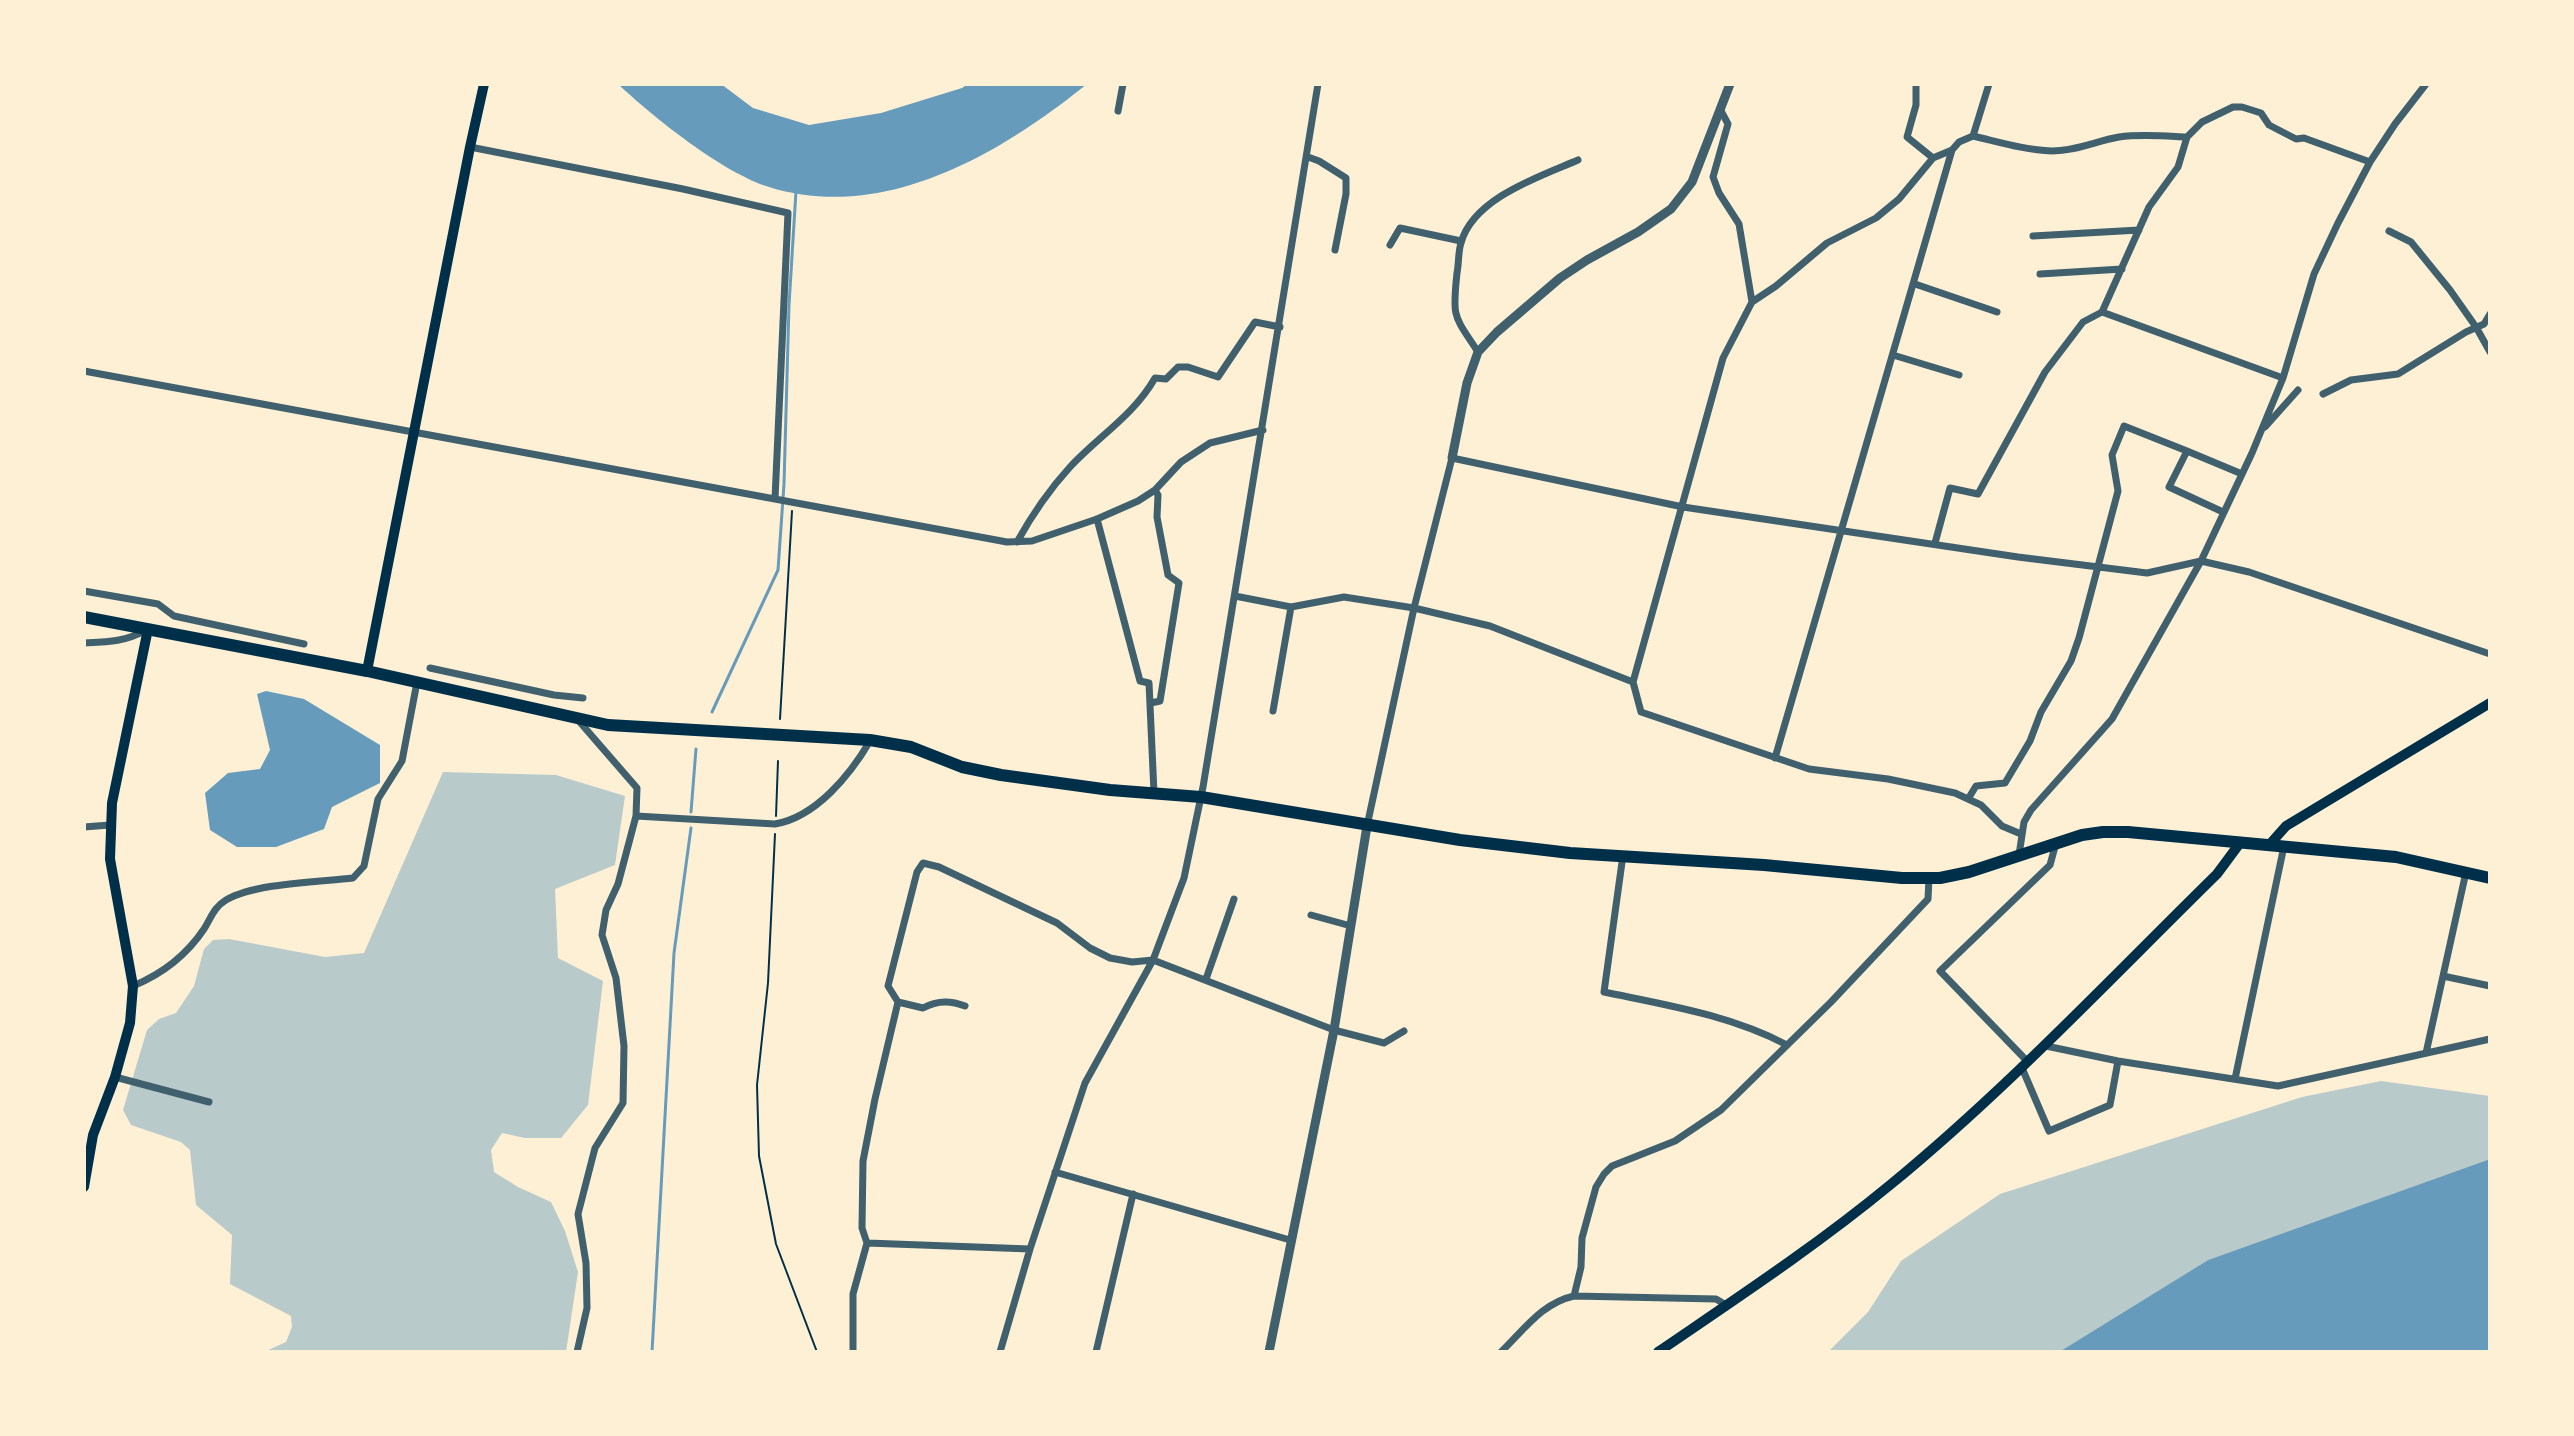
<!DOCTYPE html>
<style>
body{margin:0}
#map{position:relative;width:2574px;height:1436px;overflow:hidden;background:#fdf0d5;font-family:"Public Sans",sans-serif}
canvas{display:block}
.frame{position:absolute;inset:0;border:86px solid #fdf0d5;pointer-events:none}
</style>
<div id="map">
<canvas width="2574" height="1436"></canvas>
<div class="frame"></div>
</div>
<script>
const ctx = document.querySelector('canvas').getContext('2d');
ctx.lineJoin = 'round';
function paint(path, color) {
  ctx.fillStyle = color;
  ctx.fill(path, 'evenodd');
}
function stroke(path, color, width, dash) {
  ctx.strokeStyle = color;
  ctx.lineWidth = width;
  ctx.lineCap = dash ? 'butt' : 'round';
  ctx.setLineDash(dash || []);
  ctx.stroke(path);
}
paint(new Path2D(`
 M 443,772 L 556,775 L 625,796 L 615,865 L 555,889 L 558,958 L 603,981 L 588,1105 L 561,1138 L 525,1138 L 502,1133 L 491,1150 L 494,1172 L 518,1187 L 551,1202 L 565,1231 L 578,1272 L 566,1352 L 264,1352 L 286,1342 L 292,1327 L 291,1316 L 230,1284 L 232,1235 L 196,1205 L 190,1150 L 181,1142 L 131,1125 L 123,1110 L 147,1030 L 159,1019 L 176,1013 L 194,986 L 204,949 L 213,940 L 229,939 L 325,957 L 364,953 Z
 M 2381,1081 L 2490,1096 L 2490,1159 L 2208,1260 L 2059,1352 L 1828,1352 L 1868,1312 L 1901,1261 L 2000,1194 L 2302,1097 Z`), '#b9caca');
paint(new Path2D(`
 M 618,84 L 721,84 L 753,108 L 809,125 L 881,113 L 962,88 L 968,84 L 1087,84 C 1000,154 884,223 769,187 C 723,173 653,117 618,84 Z
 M 266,691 L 304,699 L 380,745 L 380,783 L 332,807 L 324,829 L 276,847 L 237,847 L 210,830 L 205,793 L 228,773 L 260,769 L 270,750 L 257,694 Z
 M 2490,1159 L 2490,1352 L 2059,1352 L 2208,1260 Z`), '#669bbc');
stroke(new Path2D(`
 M 712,712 L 778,570 L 784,484 L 789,305 L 796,191
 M 691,812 L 696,749
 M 652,1352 L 674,953 L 691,828`), '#669bbc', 3);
stroke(new Path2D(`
 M 780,719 L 792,511
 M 776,816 L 778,761
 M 775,834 L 768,983 L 757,1085 L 759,1156 L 776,1244 L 817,1352`), '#003049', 2);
stroke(new Path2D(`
 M 1916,84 L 1916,105 L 1907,137 L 1933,158
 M 1989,84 L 1973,136 L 1959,142 L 1952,150 L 1933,158 L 1899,199 L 1876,218 L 1827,243 L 1776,286 L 1752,302 L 1723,358 L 1633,682 L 1641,712 L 1809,769 L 1888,779 L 1955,793 L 1981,805 L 2002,826 L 2021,834
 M 1720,109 L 1728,124 L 1713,177 L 1719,193 L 1739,224 L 1752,302
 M 1118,111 L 1123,84
 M 1973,136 C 1999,142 2025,150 2052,151 C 2076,151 2096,141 2119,137 C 2141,134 2164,136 2187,137
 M 470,147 L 683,189 L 788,213 L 775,499
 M 1308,157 L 1319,161 L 1346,178 L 1346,194 L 1335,250
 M 2389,231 L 2411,242 L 2450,290 L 2476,327 L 2490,352
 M 2033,236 L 2139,230
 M 1390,245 L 1400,228 L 1461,241
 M 2040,274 L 2122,269
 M 1915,284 L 1997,312
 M 2102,312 L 2283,378
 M 1478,352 C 1454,315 1452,319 1457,273 C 1459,263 1458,252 1461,243 C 1473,198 1541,176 1578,160
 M 1893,355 L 1959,375
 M 84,371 L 1007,542 L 1032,541 L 1097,519 L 1138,501 L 1155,490 L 1181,462 L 1210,443 L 1263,430
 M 2323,394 L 2351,380 L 2398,374 L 2466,332 L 2484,324 L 2490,314
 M 2265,427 L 2298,390
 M 2223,512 L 2169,487 L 2187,451 L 2242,474
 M 1097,519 L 1140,681 L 1149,683 L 1154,793
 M 1017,542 C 1032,515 1049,490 1070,467 C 1099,436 1134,415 1155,378 L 1166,379 L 1178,367 L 1188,367 L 1218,377 L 1255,322 L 1280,327
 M 1935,543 L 1950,488 L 1978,494 L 2045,372 L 2083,322 L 2102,312 L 2149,207 L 2178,167 L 2187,137 L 2202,122 L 2233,107 L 2242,107 L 2261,113 L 2269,125 L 2296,139 L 2304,138 L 2370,162
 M 84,591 L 158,604 L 174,616 L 304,644
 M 1235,596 L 1291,607 L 1344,597 L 1414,608 L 1490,626 L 1633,682
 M 84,643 C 107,642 125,642 146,630
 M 430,668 L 554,695 L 583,698
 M 1151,703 L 1160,701 L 1179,583 L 1168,575 L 1157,517 L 1158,495 L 1155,490
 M 1273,711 L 1291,607
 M 1775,758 L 1952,150
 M 1968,799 L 1976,786 L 2005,783 L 2030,741 L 2041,712 L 2071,661 L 2079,638 L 2118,491 L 2112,455 L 2124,426 L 2187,451
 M 636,816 L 775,824 C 816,817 850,775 870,741
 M 1367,826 L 1414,608 L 1452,458 L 1683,507 L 2018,557 L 2147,573 L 2201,561 L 2249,572 L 2490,654
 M 84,827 L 110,825
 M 1623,855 L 1604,992 C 1666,1005 1730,1015 1787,1045
 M 2019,855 L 2024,822 L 2031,810 L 2112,719 L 2201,561 L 2252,453 L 2283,378 L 2314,274 L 2338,223 L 2370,162 L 2395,124 L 2426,84
 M 1311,915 L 1351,926
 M 2443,976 L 2490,986
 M 1206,979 L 1234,899
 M 133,986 C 162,974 186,956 204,929 C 211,918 214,907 226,900 C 255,883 318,882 353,878 L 364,866 L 378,799 L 402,761 L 417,682
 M 898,1002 L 923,1008 C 937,1000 950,1000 965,1006
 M 2046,1046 L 2118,1061 L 2278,1086 L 2490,1039
 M 2426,1053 L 2466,872
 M 2028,1062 L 1940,971 L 2050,865 L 2056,843
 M 2022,1068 L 2049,1131 L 2110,1105 L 2118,1061
 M 115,1077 L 209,1102
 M 2235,1079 L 2284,846
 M 1055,1172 L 1290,1240
 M 867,1243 L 1030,1249
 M 1574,1296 L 1716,1299 L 1726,1305
 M 577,1352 L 587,1308 L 586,1263 L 578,1214 L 595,1148 L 623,1103 L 624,1046 L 616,978 L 602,935 L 606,910 L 618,884 L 636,816 L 637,788 L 578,720
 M 853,1352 L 853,1294 L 867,1243 L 862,1228 L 863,1161 L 875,1099 L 898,1002 L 888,986 L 917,872 L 923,863 L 939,867 L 1057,923 L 1090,948 L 1110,958 L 1132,962 L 1153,960 L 1334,1030 L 1384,1043 L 1404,1031
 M 1000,1352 L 1030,1249 L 1085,1083 L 1153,960 L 1184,878 L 1203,787 L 1318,84
 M 1096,1352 L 1133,1194
 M 1501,1352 C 1524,1330 1542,1303 1574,1296 L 1581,1267 L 1582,1238 L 1596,1187 L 1604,1174 L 1612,1166 L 1675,1141 L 1721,1110 L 1831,1002 L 1928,899 L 1929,878`), '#3f606c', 7);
stroke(new Path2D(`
 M 1452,458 L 1467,383 L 1478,352 L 1497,332 L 1560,278 L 1587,260 L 1638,232 L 1671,209 L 1692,182 L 1730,84
 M 1269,1352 L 1334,1030 L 1367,826`), '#3f606c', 9);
stroke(new Path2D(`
 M 367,671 L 470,147 L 484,84
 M 2270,844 L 2286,826 L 2490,703
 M 84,1187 L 93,1135 L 115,1077 L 130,1023 L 133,986 L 110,859 L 112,803 L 148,629
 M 1658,1352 C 1737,1298 1816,1246 1890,1185 C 2007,1089 2110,979 2217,874 L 2240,843`), '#003049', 10);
stroke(new Path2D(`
 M 84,617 L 367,671 L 608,725 L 870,740 L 911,747 L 962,767 L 1001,775 L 1110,790 L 1201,797 L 1460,840 L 1570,853 L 1764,865 L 1902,878 L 1940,878 L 1969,872 L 2082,835 L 2103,832 L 2128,832 L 2396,857 L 2490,878`), '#003049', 12);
</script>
